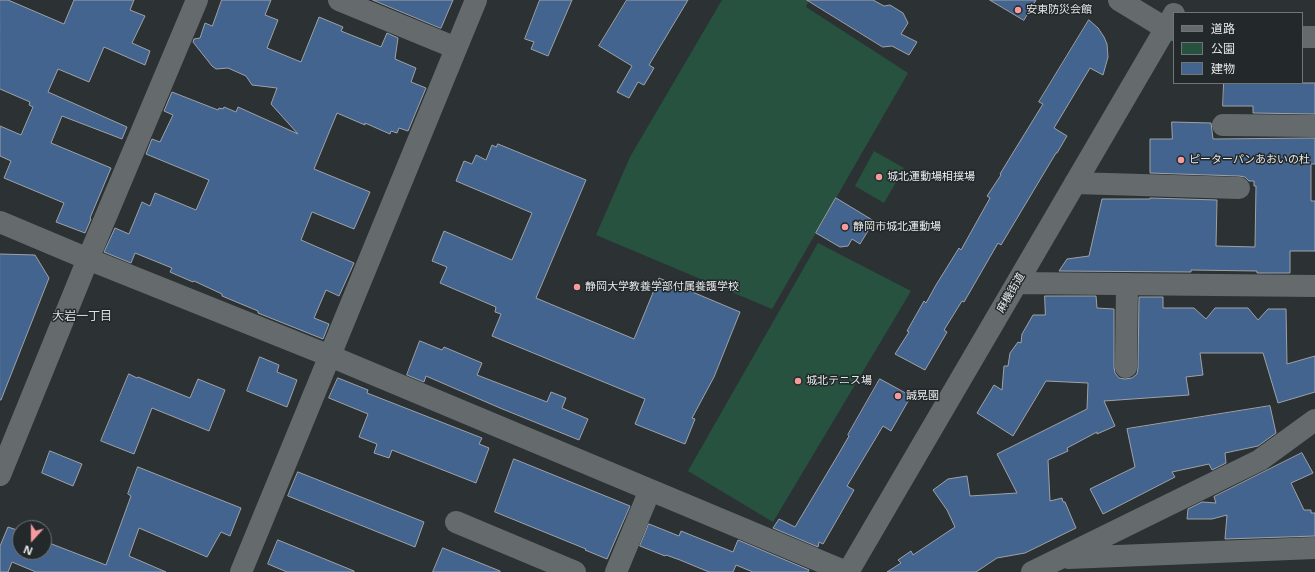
<!DOCTYPE html>
<meta charset="utf-8">
<style>
body{margin:0}
#map{position:relative;width:1315px;height:572px;overflow:hidden;background:#2c3234;font-family:"Open Sans","Noto Sans JP",sans-serif}
canvas{display:block}
.legend{position:absolute;left:1173px;top:12px;width:130px;height:72px;box-sizing:border-box;background:#23282a;border:1px solid #717576;margin:0;padding:5px 7px;list-style:none;font-size:12px;color:#e5e8e9}
.legend li{display:flex;align-items:center;gap:8px;height:20px}
.legend b{width:20px;border:1px solid #717576}
.north{position:absolute;left:12px;top:520px;width:40px;height:40px;box-sizing:border-box;background:#23282a;border:1px solid #717576;border-radius:50%;rotate:201deg;font-size:11px;font-weight:700;line-height:16px;text-align:center;color:#e5e8e9}
.north::after{content:'';display:block;margin:auto;width:14px;height:18px;background:#f59b9e;clip-path:polygon(50% 0,100% 100%,50% 72%,0 100%)}
</style>
<div id="map">
<canvas width="1315" height="572"></canvas>
<ul class="legend">
<li><b style="height:5px;background:#656b6d"></b>道路</li>
<li><b style="height:11px;background:#26523f"></b>公園</li>
<li><b style="height:11px;background:#43648e"></b>建物</li>
</ul>
<div class="north">N</div>
</div>
<script>
const ctx = document.querySelector('canvas').getContext('2d');
ctx.lineJoin = 'round';
function paint(path, color) {
  ctx.fillStyle = color;
  ctx.fill(path, 'evenodd');
}
function stroke(path, color, width, dash) {
  ctx.strokeStyle = color;
  ctx.lineWidth = width;
  ctx.lineCap = dash ? 'butt' : 'round';
  ctx.setLineDash(dash || []);
  ctx.stroke(path);
}
function drawText(font, color, halo, rows, align = 'center') {
  ctx.font = font + ' "Open Sans","Noto Sans JP",sans-serif';
  ctx.lineWidth = 3;
  ctx.setLineDash([]);
  ctx.textBaseline = 'middle';
  ctx.strokeStyle = halo;
  ctx.fillStyle = color;
  for (const [text, x, y, turn = 0] of rows) {
    ctx.save();
    ctx.translate(x, y);
    ctx.rotate((+turn || 0) * Math.PI / 180);
    ctx.textAlign = isNaN(turn) ? turn : align;
    if (halo) ctx.strokeText(text, 0, 0);
    ctx.fillText(text, 0, 0);
    ctx.restore();
  }
}
paint(new Path2D(`
 M 722,0 L 809,0 L 806,7 L 908,73 L 772,309 L 596,235 L 630,157 Z
 M 874,151 L 904,168 L 884,203 L 855,186 Z
 M 818,243 L 911,291 L 773,522 L 688,471 Z`), '#26523f');
const building = new Path2D(`
 M 0,0 L 8,0 L 64,24 L 74,0 L 134,0 L 130,10 L 145,16 L 132,43 L 150,51 L 145,65 L 104,47 L 89,82 L 58,69 L 48,92 L 127,127 L 122,139 L 62,116 L 51,143 L 111,168 L 90,218 L 91,219 L 85,233 L 56,222 L 64,203 L 4,178 L 11,161 L 0,156 L 0,126 L 21,135 L 33,107 L 29,105 L 30,102 L 0,89 Z
 M 222,0 L 271,0 L 265,15 L 278,20 L 267,48 L 301,62 L 319,17 L 343,27 L 341,31 L 381,47 L 387,33 L 398,38 L 395,59 L 416,68 L 411,82 L 426,88 L 408,131 L 399,128 L 397,133 L 391,131 L 390,134 L 365,123 L 365,125 L 337,113 L 314,169 L 370,192 L 354,229 L 312,212 L 301,240 L 354,263 L 339,296 L 326,290 L 314,318 L 329,324 L 323,339 L 258,313 L 258,311 L 222,296 L 222,294 L 194,281 L 193,282 L 170,272 L 172,268 L 135,253 L 131,263 L 104,252 L 115,228 L 129,234 L 142,202 L 150,206 L 155,193 L 196,210 L 209,180 L 146,154 L 152,139 L 160,142 L 173,115 L 164,111 L 172,92 L 218,110 L 219,108 L 223,109 L 224,107 L 236,112 L 238,107 L 298,134 L 271,104 L 277,88 L 252,85 L 246,76 L 228,68 L 216,69 L 212,66 L 193,42 L 194,39 L 200,38 L 205,23 L 212,26 Z
 M 373,0 L 453,0 L 441,28 Z
 M 540,0 L 572,0 L 548,56 L 531,49 L 534,42 L 525,39 Z
 M 627,0 L 688,0 L 649,65 L 654,68 L 644,85 L 638,82 L 629,98 L 617,92 L 632,66 L 599,46 Z
 M 807,0 L 873,0 L 884,6 L 890,5 L 903,13 L 908,23 L 901,34 L 917,42 L 909,55 L 892,46 L 883,47 Z
 M 990,0 L 1036,0 L 1024,20 Z
 M 1089,20 L 1098,28 L 1104,37 L 1107,44 L 1108,57 L 1103,75 L 1090,68 L 1054,128 L 1067,136 L 1057,153 L 1056,153 L 1001,245 L 998,243 L 964,302 L 962,301 L 944,330 L 947,332 L 925,370 L 895,354 L 909,332 L 907,331 L 924,301 L 926,303 L 936,285 L 959,248 L 961,250 L 990,198 L 987,196 L 1001,175 L 1000,174 L 1011,156 L 1043,104 L 1039,102 Z
 M 1224,83 L 1315,83 L 1315,114 L 1253,113 L 1253,106 L 1223,106 Z
 M 1172,122 L 1211,123 L 1213,139 L 1315,138 L 1315,164 L 1311,164 L 1311,201 L 1315,201 L 1315,251 L 1290,251 L 1290,273 L 1257,273 L 1257,271 L 1191,270 L 1191,272 L 1059,271 L 1067,259 L 1089,256 L 1102,199 L 1150,199 L 1150,198 L 1217,200 L 1216,246 L 1255,247 L 1256,186 L 1254,186 L 1254,181 L 1249,181 L 1245,177 L 1239,176 L 1150,173 L 1150,139 L 1172,139 Z
 M 498,144 L 586,180 L 536,298 L 634,339 L 659,278 L 740,312 L 714,377 L 692,418 L 695,419 L 685,444 L 635,424 L 645,399 L 492,336 L 501,314 L 495,312 L 496,307 L 440,283 L 447,267 L 432,261 L 444,231 L 512,260 L 532,213 L 456,181 L 464,161 L 472,164 L 476,155 L 486,160 L 492,145 L 496,147 Z
 M 836,198 L 874,221 L 860,244 L 852,239 L 848,246 L 840,247 L 816,233 Z
 M 0,254 L 35,255 L 49,278 L 1,400 L 0,400 Z
 M 1045,296 L 1096,296 L 1097,308 L 1114,309 L 1114,367 L 1115,373 L 1119,378 L 1125,379 L 1132,378 L 1137,374 L 1138,368 L 1139,297 L 1163,297 L 1163,308 L 1194,308 L 1206,319 L 1215,308 L 1248,308 L 1258,320 L 1268,309 L 1286,309 L 1287,364 L 1315,356 L 1315,392 L 1278,403 L 1263,353 L 1200,353 L 1203,375 L 1186,377 L 1189,395 L 1104,401 L 1115,426 L 1097,434 L 1097,432 L 1067,448 L 1068,451 L 1048,460 L 1050,501 L 1062,498 L 1063,502 L 1065,502 L 1076,528 L 1025,553 L 997,558 L 976,572 L 887,572 L 901,563 L 898,560 L 911,551 L 913,555 L 955,527 L 947,510 L 933,490 L 948,479 L 967,476 L 970,496 L 1017,493 L 997,454 L 1087,409 L 1088,383 L 1046,381 L 1013,436 L 977,413 L 994,385 L 1002,390 L 1004,366 L 1008,366 L 1010,353 L 1018,342 L 1021,343 L 1022,334 L 1033,315 L 1045,315 Z
 M 420,341 L 442,350 L 444,347 L 482,363 L 477,375 L 547,402 L 551,392 L 566,398 L 562,408 L 588,419 L 579,440 L 500,408 L 426,376 L 424,382 L 407,375 Z
 M 260,357 L 279,365 L 277,372 L 297,380 L 287,407 L 247,391 Z
 M 129,374 L 137,378 L 138,377 L 190,398 L 198,379 L 225,390 L 209,431 L 152,408 L 134,454 L 101,441 Z
 M 338,378 L 368,390 L 367,393 L 482,438 L 479,444 L 489,448 L 476,483 L 392,450 L 389,458 L 374,453 L 377,444 L 359,437 L 368,414 L 329,398 Z
 M 880,379 L 911,396 L 891,431 L 883,426 L 847,486 L 854,490 L 823,544 L 819,542 L 818,547 L 773,528 L 779,519 L 795,527 L 838,455 L 849,436 L 848,435 Z
 M 1270,406 L 1276,433 L 1258,446 L 1225,453 L 1226,463 L 1212,470 L 1209,464 L 1172,472 L 1175,477 L 1103,514 L 1090,489 L 1135,467 L 1127,429 Z
 M 50,451 L 82,464 L 73,486 L 42,473 Z
 M 1302,453 L 1313,473 L 1291,483 L 1304,510 L 1311,510 L 1311,513 L 1315,513 L 1315,536 L 1225,539 L 1227,515 L 1212,519 L 1187,519 L 1188,509 L 1202,502 L 1216,503 L 1214,497 Z
 M 514,459 L 630,506 L 607,559 L 585,550 L 586,549 L 495,512 Z
 M 138,467 L 241,508 L 230,536 L 221,532 L 207,557 L 139,528 L 129,556 L 166,572 L 36,572 L 12,562 L 8,572 L 0,572 L 0,546 L 8,527 L 20,531 L 20,552 L 44,552 L 44,541 L 106,565 L 131,496 L 128,494 Z
 M 298,472 L 424,522 L 415,547 L 288,496 Z
 M 649,524 L 679,536 L 681,531 L 733,552 L 738,540 L 809,570 L 808,572 L 753,572 L 736,565 L 733,572 L 709,572 L 680,560 L 666,555 L 665,556 L 640,546 Z
 M 278,540 L 354,571 L 354,572 L 287,572 L 268,564 Z
 M 443,548 L 500,571 L 500,572 L 433,572 Z`);
paint(building, '#43648e');
stroke(building, '#9ea2a7', 1);
stroke(new Path2D(`
 M 339,0 L 456,48
 M 1119,0 L 1165,28 L 1174,30
 M 1302,37 L 1315,37
 M 1223,125 L 1315,126
 M 1075,183 L 1239,188
 M 0,222 L 88,259 L 330,356 L 846,572
 M 1017,283 L 1315,286
 M 1126,367 L 1127,284
 M 0,475 L 88,259 L 197,0
 M 456,522 L 575,572
 M 1068,558 L 1315,548
 M 241,572 L 476,0
 M 616,572 L 650,490
 M 848,572 L 1174,14
 M 1032,572 L 1260,460 L 1315,420`), '#656b6d', 22);
for (const [x, y, r, color] of [
 [1018,10,4,"#f59b9e"],
 [1181,160,4,"#f59b9e"],
 [879,177,4,"#f59b9e"],
 [845,227,4,"#f59b9e"],
 [577,287,4,"#f59b9e"],
 [798,381,4,"#f59b9e"],
 [898,396,4,"#f59b9e"]
]) {
  const dot = new Path2D();
  dot.arc(x, y, r, 0, 2 * Math.PI);
  ctx.fillStyle = color;
  ctx.fill(dot);
  stroke(dot, '#23282a', 1.5);
}
drawText('11px', '#e5e8e9', '#23282a', [
 ["安東防災会館",1026,10],
 ["ピーターパンあおいの杜",1189,160],
 ["城北運動場相撲場",887,177],
 ["静岡市城北運動場",853,227],
 ["静岡大学教養学部付属養護学校",585,287],
 ["城北テニス場",806,381],
 ["誠晃園",906,396]
], 'left');
drawText('11px', '#e5e8e9', '#23282a', [
 ["麻機街道",1011,293,-60]
]);
drawText('12px', '#d9e0e2', '#23282a', [
 ["大岩一丁目",82,317]
]);
</script>
